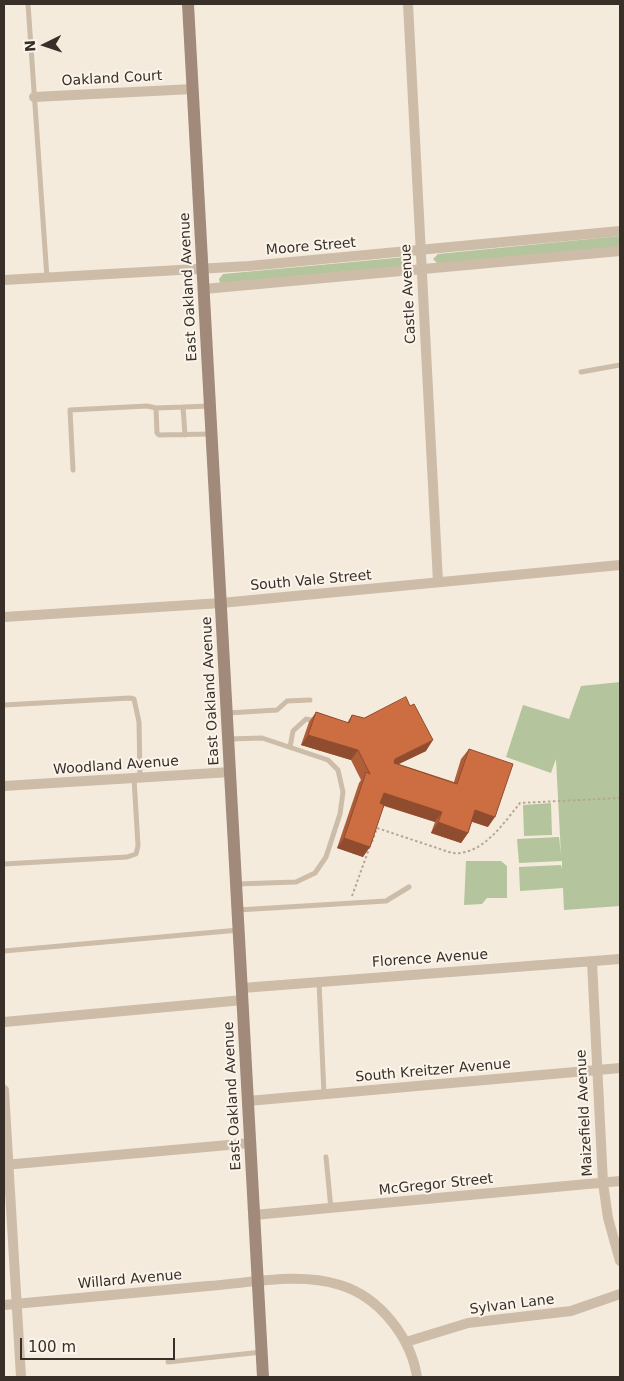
<!DOCTYPE html>
<style>
body{margin:0}
#map{position:relative;width:624px;height:1381px;overflow:hidden;background:#f4ebdd;font-family:"DejaVu Sans",sans-serif}
canvas{display:block}
.frame{position:absolute;inset:0;border:5px solid #392f29;pointer-events:none}
.north{position:absolute;left:20px;top:20px;width:50px;height:50px;-webkit-text-stroke:4px #fbf4ea;paint-order:stroke;rotate:266deg;font-size:14px;font-weight:700;line-height:20px;text-align:center;color:#392f29}
.north::after{content:'';display:block;margin:auto;width:18px;height:22px;background:#392f29;clip-path:polygon(50% 0,100% 100%,50% 72%,0 100%)}
.scale{position:absolute;left:20px;top:1338px;width:155px;height:22px;box-sizing:border-box;border:2px solid #392f29;border-top:0;padding-left:6px;font-size:15px;line-height:18px;white-space:nowrap;color:#392f29;-webkit-text-stroke:4px #fbf4ea;paint-order:stroke}
</style>
<div id="map">
<canvas width="624" height="1381"></canvas>
<div class="frame"></div>
<div class="north">N</div>
<div class="scale">100 m</div>
</div>
<script>
const ctx = document.querySelector('canvas').getContext('2d');
ctx.lineJoin = 'round';
function paint(path, color) {
  ctx.fillStyle = color;
  ctx.fill(path, 'evenodd');
}
function stroke(path, color, width, dash) {
  ctx.strokeStyle = color;
  ctx.lineWidth = width;
  ctx.lineCap = dash ? 'butt' : 'round';
  ctx.setLineDash(dash || []);
  ctx.stroke(path);
}
function drawText(font, color, halo, rows, align = 'center') {
  ctx.font = font + ' "DejaVu Sans",sans-serif';
  ctx.lineWidth = 4;
  ctx.setLineDash([]);
  ctx.textBaseline = 'middle';
  ctx.strokeStyle = halo;
  ctx.fillStyle = color;
  for (const [text, x, y, turn = 0] of rows) {
    ctx.save();
    ctx.translate(x, y);
    ctx.rotate((+turn || 0) * Math.PI / 180);
    ctx.textAlign = isNaN(turn) ? turn : align;
    if (halo) ctx.strokeText(text, 0, 0);
    ctx.fillText(text, 0, 0);
    ctx.restore();
  }
}
paint(new Path2D(`
 M 620,236 L 620,247 L 438,264 L 433,259 L 438,254 Z
 M 406,257 L 409,262 L 406,266 L 220,283 L 219,279 L 223,274 Z
 M 620,682 L 620,906 L 564,910 L 563,888 L 520,891 L 519,867 L 561,865 L 562,869 L 562,861 L 519,863 L 517,839 L 559,837 L 561,855 L 556,759 L 551,773 L 506,757 L 523,705 L 569,719 L 581,686 Z
 M 551,803 L 552,835 L 524,836 L 523,805 Z
 M 466,861 L 501,861 L 507,866 L 507,898 L 487,898 L 482,904 L 464,905 Z`), '#b4c49c');
stroke(new Path2D(`
 M 372,842 L 377,828 L 452,853 C 482,856 503,824 520,803 L 620,798
 M 352,896 L 370,846`), '#b9a692', 2, [2.5, 2.5]);
stroke(new Path2D(`
 M 28,4 L 47,278
 M 581,372 L 620,365
 M 210,406 L 156,408 L 157,433 L 159,435 L 210,434
 M 183,407 L 185,435
 M 73,470 L 70,410 L 147,406 L 156,408
 M 4,705 L 130,698 L 134,699 L 139,722 L 140,777
 M 228,713 L 277,710 L 287,701 L 310,700
 M 229,739 L 262,738 L 328,760 L 338,770 L 343,792 L 340,814 L 326,857 L 315,873 L 296,882 L 237,884
 M 290,747 L 293,731 L 306,719 L 316,721
 M 4,864 L 127,857 L 136,854 L 138,846 L 134,778
 M 238,910 L 386,901 L 409,887
 M 4,951 L 239,930
 M 319,982 L 324,1094
 M 326,1157 L 331,1209
 M 168,1362 L 262,1352`), '#cdbca8', 5);
stroke(new Path2D(`
 M 408,4 L 438,582
 M 34,97 L 193,89
 M 4,280 L 249,266 L 620,231
 M 204,289 L 620,251
 M 4,617 L 221,603 L 620,565
 M 4,786 L 231,772
 M 592,962 L 603,1183 L 608,1218 L 620,1261
 M 242,988 L 620,959
 M 4,1022 L 243,1000
 M 4,1090 L 21,1377
 M 248,1101 L 620,1068
 M 4,1165 L 251,1143
 M 254,1215 L 620,1181
 M 4,1305 C 72,1299 140,1292 208,1286 C 251,1283 298,1272 340,1285 C 380,1297 411,1338 417,1377
 M 406,1342 L 468,1323 L 571,1311 L 620,1294`), '#cdbca8', 10);
stroke(new Path2D(`
 M 188,4 L 263,1377`), '#a18a79', 12);
paint(new Path2D(`
 M 619,4 L 620,4 L 620,23 Z
 M 316,712 L 347,723 L 352,715 L 426,751 L 399,764 L 454,782 L 461,759 L 469,749 L 488,827 L 472,822 L 468,833 L 461,843 L 431,833 L 435,822 L 384,806 L 363,857 L 337,848 L 359,783 L 361,780 L 351,760 L 301,745 L 309,722 Z`), '#b05e39');
paint(new Path2D(`
 M 308,735 L 358,750 L 351,760 L 301,745 Z
 M 433,740 L 426,751 L 388,769 L 395,759 Z
 M 384,793 L 442,812 L 435,822 L 377,803 Z
 M 475,810 L 495,817 L 488,827 L 468,820 Z
 M 438,822 L 468,833 L 461,843 L 431,833 Z
 M 344,838 L 370,847 L 363,857 L 337,848 Z`), '#904c2e');
const building = new Path2D(`
 M 406,697 L 410,706 L 414,704 L 433,740 L 395,759 L 394,763 L 457,784 L 469,749 L 513,764 L 495,817 L 475,810 L 468,833 L 438,822 L 442,812 L 384,793 L 380,803 L 384,805 L 370,847 L 344,838 L 366,772 L 370,774 L 358,750 L 308,735 L 316,712 L 349,723 L 352,715 L 364,718 Z`);
paint(building, '#cd6d42');
stroke(building, '#904c2e', 1);
drawText('14px', '#392f29', '#fbf4ea', [
 ["Oakland Court",112,79,-3],
 ["Moore Street",311,247,-5],
 ["East Oakland Avenue",189,287,-93],
 ["Castle Avenue",409,294,-93],
 ["South Vale Street",311,581,-5],
 ["East Oakland Avenue",211,691,-93],
 ["Woodland Avenue",116,766,-4],
 ["Florence Avenue",430,959,-4],
 ["South Kreitzer Avenue",433,1071,-5],
 ["East Oakland Avenue",233,1096,-93],
 ["Maizefield Avenue",585,1113,-93],
 ["McGregor Street",436,1185,-6],
 ["Willard Avenue",130,1280,-5],
 ["Sylvan Lane",512,1305,-7]
]);
</script>
